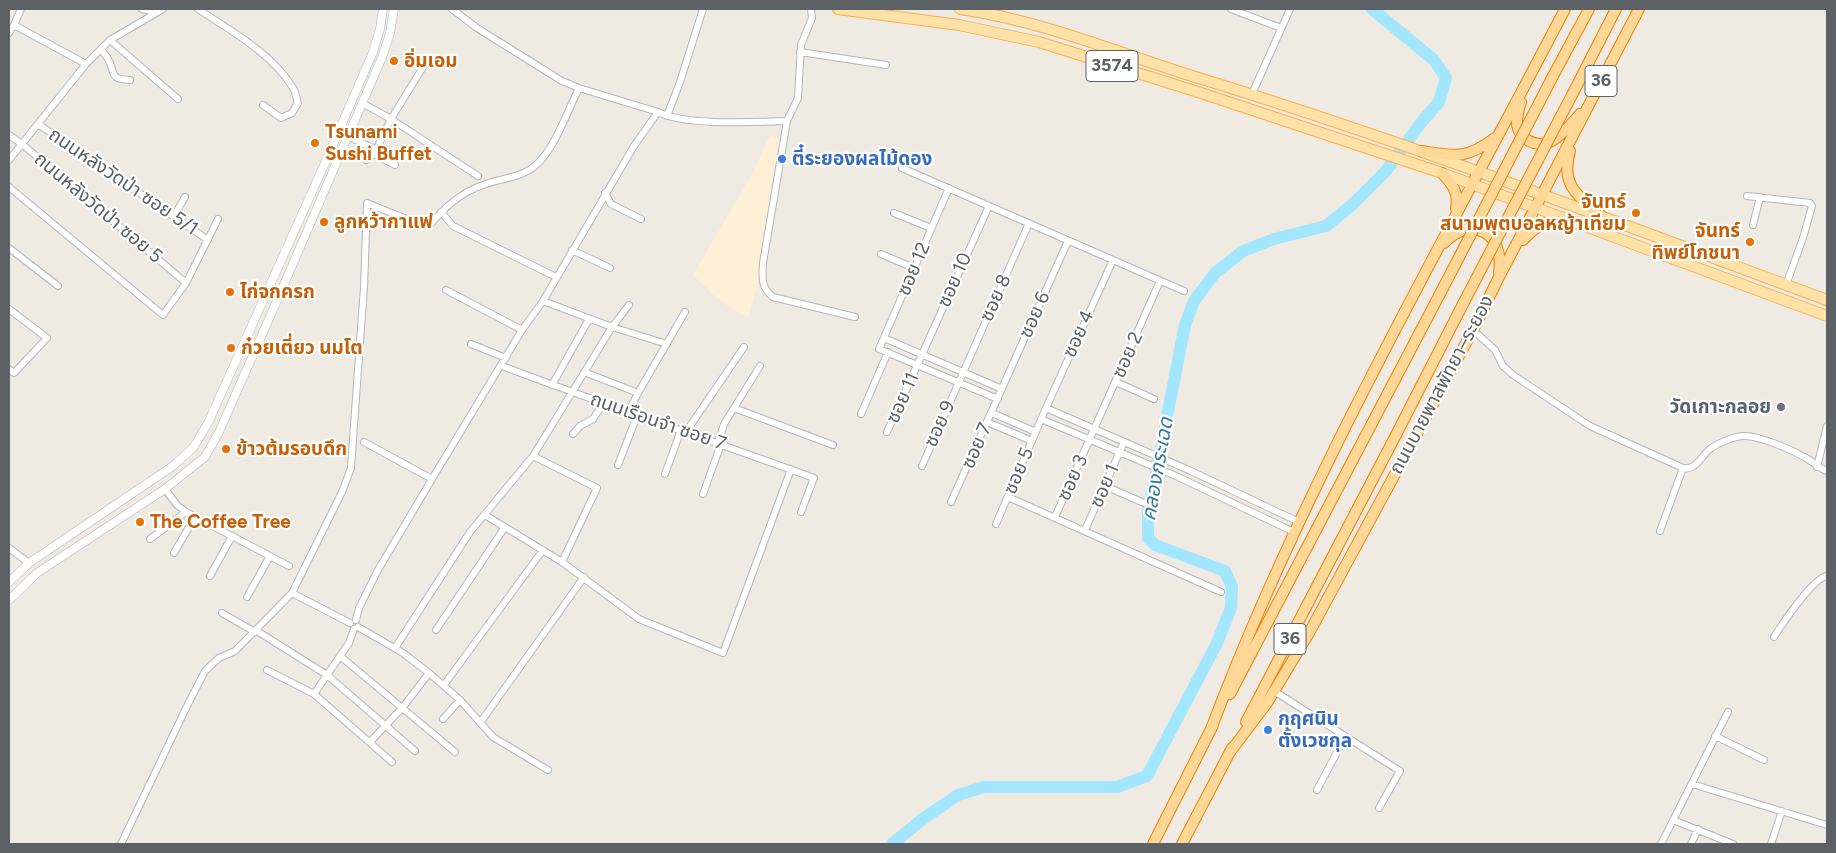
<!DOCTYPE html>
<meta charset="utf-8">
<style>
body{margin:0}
#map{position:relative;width:1836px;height:853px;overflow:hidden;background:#efeae2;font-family:Figtree,sans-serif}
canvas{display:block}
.frame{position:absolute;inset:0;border:10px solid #5b6164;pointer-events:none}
</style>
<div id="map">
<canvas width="1836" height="853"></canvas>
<div class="frame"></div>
</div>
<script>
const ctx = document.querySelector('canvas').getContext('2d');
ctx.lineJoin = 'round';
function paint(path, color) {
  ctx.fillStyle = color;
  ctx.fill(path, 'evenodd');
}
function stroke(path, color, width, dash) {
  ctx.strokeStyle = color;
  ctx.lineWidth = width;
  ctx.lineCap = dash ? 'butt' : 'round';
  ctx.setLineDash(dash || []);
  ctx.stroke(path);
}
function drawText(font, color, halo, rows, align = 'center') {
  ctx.font = font + ' Figtree,"Noto Sans Thai",sans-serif';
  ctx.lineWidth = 4.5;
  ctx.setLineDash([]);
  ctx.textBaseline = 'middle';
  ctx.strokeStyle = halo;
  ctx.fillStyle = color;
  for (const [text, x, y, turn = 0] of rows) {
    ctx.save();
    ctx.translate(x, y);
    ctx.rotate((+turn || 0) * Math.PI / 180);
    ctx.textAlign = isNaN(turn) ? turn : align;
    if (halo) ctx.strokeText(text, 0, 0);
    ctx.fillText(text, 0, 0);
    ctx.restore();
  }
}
paint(new Path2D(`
 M 770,135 L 780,140 L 758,282 L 749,317 L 732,309 L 716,297 L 693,275 L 751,176 Z`), '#ffefd7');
stroke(new Path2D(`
 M 892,844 L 924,818 L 958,795 L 984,787 L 1117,787 L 1147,776 L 1217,643 L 1231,608 L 1232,587 L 1225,571 L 1155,545 L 1148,538 L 1148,513 L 1185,325 L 1194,301 L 1215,273 L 1243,251 L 1274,239 L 1326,226 L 1353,204 L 1386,171 L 1420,124 L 1439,102 L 1446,78 L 1434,60 L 1372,9`), '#a2e6ff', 12);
const minor = new Path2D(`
 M 142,9 L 156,12
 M 198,9 C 231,31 272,53 293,88 C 296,92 296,98 298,103 L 292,113 L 281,118 L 263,105
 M 452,9 L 477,28 L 562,81 L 579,88 L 658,112 C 685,126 755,122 787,121 L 798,98 L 801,45 L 812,18 L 811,9
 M 1231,9 L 1281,28
 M 14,25 L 86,64
 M 9,33 L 14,25 L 21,9
 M 110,40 L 178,99
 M 101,49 C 104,53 108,58 110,63 C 115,76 111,79 130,80
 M 800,52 L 886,65
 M 1252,94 L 1290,9
 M 362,103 L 391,119 L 478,176
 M 667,116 L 680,82 L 703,9
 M 787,121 L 763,263 C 762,277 761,288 773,297 L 855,317
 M 38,124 L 208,240
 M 9,135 L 22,144 L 186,283
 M 348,136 L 376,150 L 391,119 L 425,64
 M 376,150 L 374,154 L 395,165
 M 9,160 L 86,64 L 110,40 L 163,9
 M 366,160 L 374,154
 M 902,168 L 1184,291
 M 9,187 L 163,315 L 186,283 L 218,219
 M 949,188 L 879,349 L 998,399
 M 605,193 L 611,204 L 641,219
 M 1747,196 L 1810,203 L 1812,206 L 1803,238 L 1786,285
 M 441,212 L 453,226 L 556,277
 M 894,213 L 931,228
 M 174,216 L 185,197
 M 1753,225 L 1760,197
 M 9,248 L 58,286
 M 572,250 L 610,268
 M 881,254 L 914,268
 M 446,290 L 522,330
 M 543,301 L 612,327 L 667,344
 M 9,309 L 47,338 L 14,373 L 9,369
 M 1473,330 L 1495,350 L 1503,366 L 1513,375 L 1590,426 L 1683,468 C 1696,471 1701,456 1710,449 C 1718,443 1736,435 1746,436 C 1762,437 1790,449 1804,457 C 1813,461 1818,468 1827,471
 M 884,338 L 1002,389
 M 471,344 L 506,358
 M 502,366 C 605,405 710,440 814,478 L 801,512
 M 584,372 L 638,393
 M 1116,382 L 1154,399
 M 552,385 L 589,319
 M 734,408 L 833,445
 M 1046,408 L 1191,471 L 1299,522
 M 628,413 L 638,393 L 685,312
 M 992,413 L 1036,432
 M 861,414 L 888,352
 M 1041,419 L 1176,476 L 1294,532
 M 987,422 L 1032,441
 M 686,432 L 744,347
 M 887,432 L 989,206
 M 573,434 L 580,426 L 593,419 L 603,404
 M 364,442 L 432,479
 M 718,443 L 724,424 L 760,366
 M 533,456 L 597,488 L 562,562
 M 618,465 L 637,416
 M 922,466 L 1029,223
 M 1817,467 L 1827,426
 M 665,474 L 681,430
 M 1105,486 L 1144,503
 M 165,489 L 177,505 L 186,512 L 289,566
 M 703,494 L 721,444
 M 1008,497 L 1221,592
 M 951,502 L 1068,241
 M 485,515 L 562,562 L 639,619 L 723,653 L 791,469
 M 1055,517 L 1160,281
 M 996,524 L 1046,408 L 1113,260
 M 1085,530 L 1124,442
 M 1660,531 L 1683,468
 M 150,539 L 186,512
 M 9,548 L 29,563
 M 174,553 L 195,517
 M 210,576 L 232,536
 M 292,593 L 350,623
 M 247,597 L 270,556
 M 222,613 L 255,632
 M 356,620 L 359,608 L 378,570 L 432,479 L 522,330 L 543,301 L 634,146 L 658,112
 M 358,627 L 403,653 L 429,673 L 460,700 L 493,737 L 548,770
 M 436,630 L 505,527
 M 257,631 L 327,675 L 415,751
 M 1774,637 C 1782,624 1814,577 1827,576
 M 395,648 L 470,532 L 533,456 L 612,327 L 629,305
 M 340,656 L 455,752
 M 267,670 L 314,694 L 392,762
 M 444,685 L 543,550
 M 1274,691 L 1400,771 L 1379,808
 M 314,694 L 349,643 L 354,629
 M 443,719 L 460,700
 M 480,723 L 584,577
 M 1715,736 L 1764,760
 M 370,742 L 403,707 L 429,673
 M 1692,784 L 1827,825
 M 1317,790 L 1345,737
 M 1673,820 L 1733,844
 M 121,844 L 188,704 L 205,671 L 219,658 L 235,651 L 292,593 L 342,492 L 351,468 L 352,453 L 364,287 L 367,203 L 421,225 L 429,226 C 444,208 460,193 483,185 C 500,178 522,178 536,165 C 554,150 568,110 579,88
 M 1661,844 L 1728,712
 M 1691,844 L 1698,829
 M 1771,844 L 1782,811`);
const tertiary = new Path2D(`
 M 9,582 L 29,563 L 173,466 L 193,448 L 208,423 L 325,163 L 373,52 L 380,29 L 383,9
 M 9,600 L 37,573 L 165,489 L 205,457 L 219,432 L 276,303 L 383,55 L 390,33 L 394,9`);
const primary = new Path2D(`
 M 838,9 L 959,25 L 1039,42 L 1198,92 L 1442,173 L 1827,316
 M 960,9 C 1039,20 1113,51 1189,75 C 1405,141 1616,222 1827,300`);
const trunk = new Path2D(`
 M 1553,76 L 1589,9
 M 1573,93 L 1616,9
 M 1521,102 C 1519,108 1517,115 1517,122 C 1517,139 1537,149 1552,141 C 1563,135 1572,123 1580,114
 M 1421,151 C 1456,156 1465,160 1495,138
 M 1570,151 C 1560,186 1578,196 1603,217
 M 1442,173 C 1453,185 1459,193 1456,209
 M 1523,240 C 1542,219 1552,219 1579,223
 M 1444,243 C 1473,214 1505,234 1499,273
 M 1230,694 L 1443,288
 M 1246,722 L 1397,433 L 1464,302
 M 1211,729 C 1306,478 1442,246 1565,9
 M 1230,752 L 1267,703 L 1309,633 L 1473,330 L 1498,279 L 1639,9
 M 1153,844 L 1213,725
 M 1182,844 L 1232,748`);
stroke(minor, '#b3b7bb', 8);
stroke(tertiary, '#b3b7bb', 9);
stroke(primary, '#faae50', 12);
stroke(trunk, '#f17d00', 12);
stroke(minor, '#fff', 6);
stroke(tertiary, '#fff', 8);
stroke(primary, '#ffe2a7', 10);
stroke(trunk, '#ffd898', 10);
const trunkBridge = new Path2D(`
 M 1443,288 L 1553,76
 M 1464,302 L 1573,93`);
stroke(trunkBridge, '#f17d00', 12, []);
stroke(trunkBridge, '#ffd898', 10);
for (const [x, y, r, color] of [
 [394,61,5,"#e8710a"],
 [315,143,5,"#e8710a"],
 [782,159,5,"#3f7fe0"],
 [1636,213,5,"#e8710a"],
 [324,222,5,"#e8710a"],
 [1750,242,5,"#e8710a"],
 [230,292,5,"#e8710a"],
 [231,348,5,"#e8710a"],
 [1781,407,5,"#6b7280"],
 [226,449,5,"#e8710a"],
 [140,522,5,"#e8710a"],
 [1268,730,5,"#3f7fe0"]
]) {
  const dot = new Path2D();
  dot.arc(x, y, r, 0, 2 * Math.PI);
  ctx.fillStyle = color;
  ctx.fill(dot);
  stroke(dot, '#fff', 2);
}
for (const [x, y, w] of [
 [1112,66,52],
 [1601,81,32],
 [1290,639,32]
]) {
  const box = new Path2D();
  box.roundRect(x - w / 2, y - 15.5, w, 31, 4);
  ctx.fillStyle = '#fff';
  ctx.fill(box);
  stroke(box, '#5b6164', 1);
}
drawText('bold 18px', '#5b6164', null, [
 ["3574",1112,66],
 ["36",1601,81],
 ["36",1290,639]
]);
drawText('bold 19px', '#c56008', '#fff', [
 ["อิ่มเอม",404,61],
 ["Tsunami",325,132],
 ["Sushi Buffet",325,154],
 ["จันทร์",1626,202,"right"],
 ["สนามพุตบอลหญ้าเทียม",1626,224,"right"],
 ["ลูกหว้ากาแฟ",334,222],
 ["จันทร์",1740,231,"right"],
 ["ทิพย์โภชนา",1740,253,"right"],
 ["ไก่จกครก",240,292],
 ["ก๋วยเตี่ยว นมโต",241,348],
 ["ข้าวต้มรอบดึก",236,449],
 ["The Coffee Tree",150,522]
], 'left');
drawText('bold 19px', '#366cbe', '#fff', [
 ["ตี๋ระยองผลไม้ดอง",792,159],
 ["กฤศนิน",1278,719],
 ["ตั้งเวชกุล",1278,741]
], 'left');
drawText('19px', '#5b6164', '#fff', [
 ["ถนนหลังวัดป่า ซอย 5/1",123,182,34],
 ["ถนนหลังวัดป่า ซอย 5",98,208,40],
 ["ซอย 12",914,269,-67],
 ["ซอย 10",955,280,-66],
 ["ซอย 8",996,298,-66],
 ["ซอย 6",1035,315,-66],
 ["ซอย 4",1079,334,-66],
 ["ซอย 2",1128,355,-66],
 ["ถนนบายพาสพัทยา–ระยอง",1442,385,-62],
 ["ซอย 11",903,398,-66],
 ["ถนนเรือนจำ ซอย 7",658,422,19],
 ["ซอย 9",940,424,-66],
 ["ซอย 7",977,446,-66],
 ["ซอย 5",1019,471,-67],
 ["ซอย 3",1073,478,-66],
 ["ซอย 1",1105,486,-66]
]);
drawText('bold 19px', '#5b616d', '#fff', [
 ["วัดเกาะกลอย",1771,407]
], 'right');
drawText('italic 20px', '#31779c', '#fff', [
 ["คลองกระเฉด",1158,469,-80]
]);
</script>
